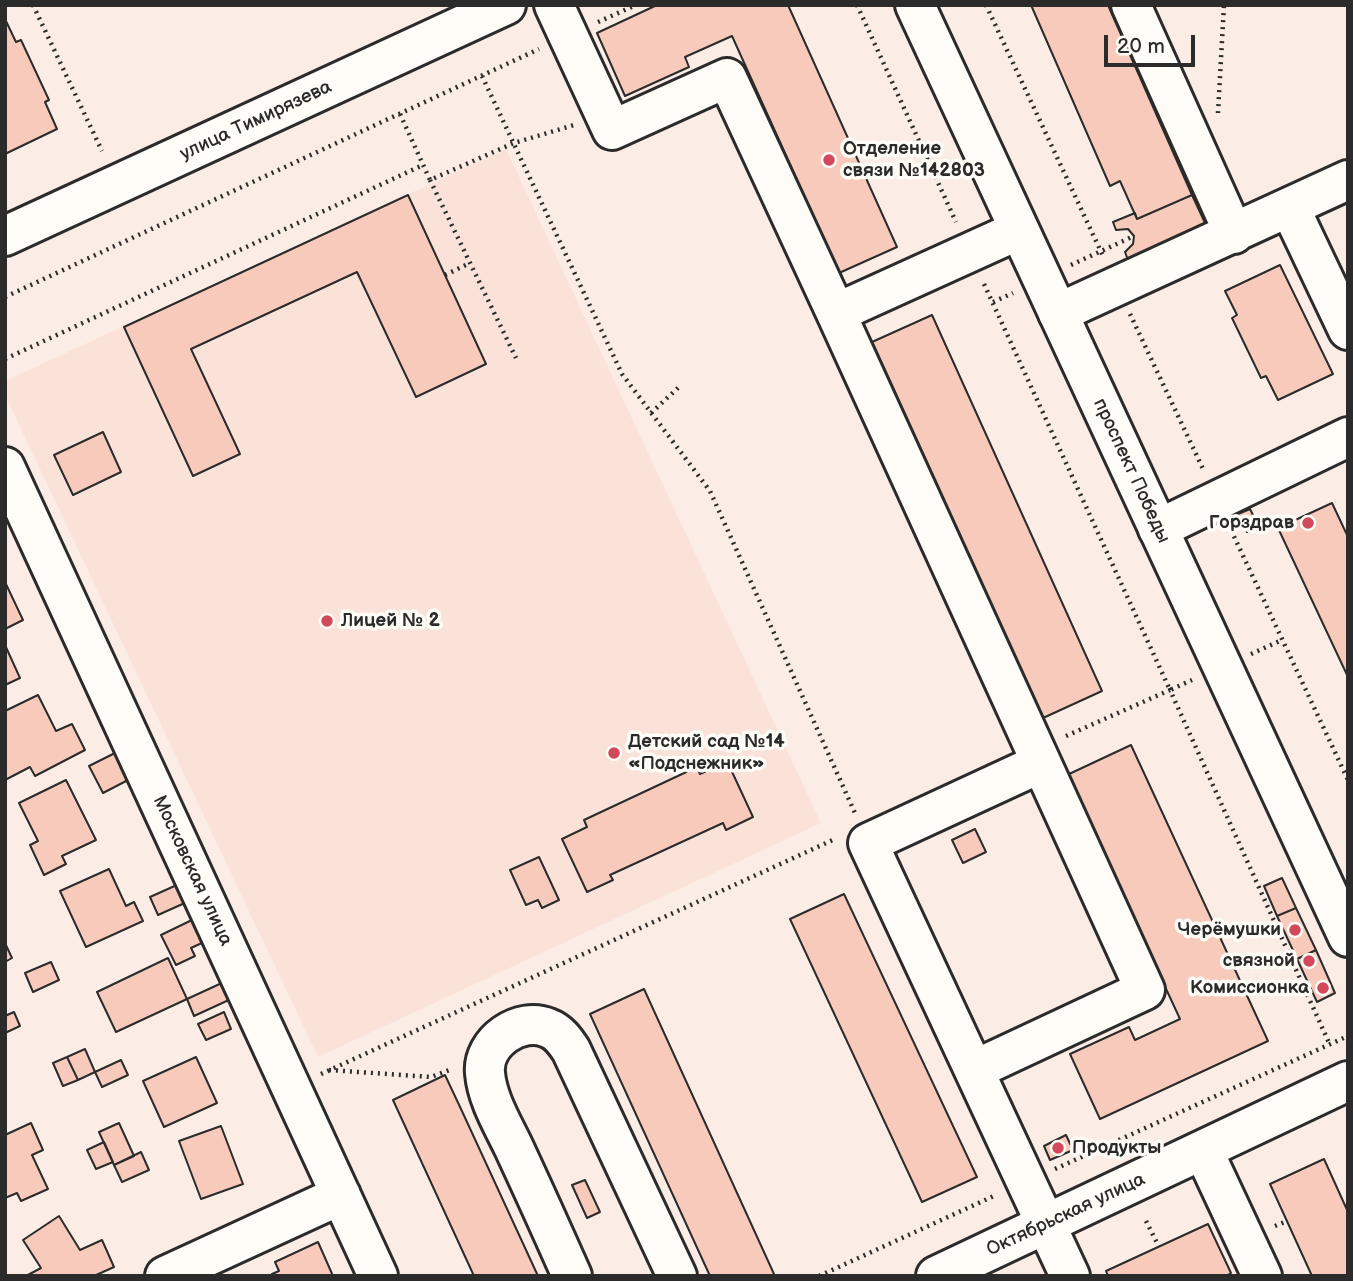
<!DOCTYPE html>
<meta charset="utf-8">
<style>
body{margin:0}
#map{position:relative;width:1353px;height:1281px;overflow:hidden;background:#fbede5;font-family:"Balsamiq Sans",sans-serif}
canvas{display:block}
.frame{position:absolute;inset:0;border:7px solid #2b2b2b;pointer-events:none}
.scale{position:absolute;left:1104px;top:35px;width:91px;height:32px;box-sizing:border-box;border:4px solid #2b2b2b;border-top:0;padding-left:9px;font-size:21px;line-height:24px;white-space:nowrap;color:#2b2b2b;-webkit-text-stroke:5px #fdfcf7;paint-order:stroke}
</style>
<div id="map">
<canvas width="1353" height="1281"></canvas>
<div class="frame"></div>
<div class="scale">20 m</div>
</div>
<script>
const ctx = document.querySelector('canvas').getContext('2d');
ctx.lineJoin = 'round';
function paint(path, color) {
  ctx.fillStyle = color;
  ctx.fill(path, 'evenodd');
}
function stroke(path, color, width, dash) {
  ctx.strokeStyle = color;
  ctx.lineWidth = width;
  ctx.lineCap = dash ? 'butt' : 'round';
  ctx.setLineDash(dash || []);
  ctx.stroke(path);
}
function drawText(font, color, halo, rows, align = 'center') {
  ctx.font = font + ' "Balsamiq Sans",sans-serif';
  ctx.lineWidth = 7;
  ctx.setLineDash([]);
  ctx.textBaseline = 'middle';
  ctx.strokeStyle = halo;
  ctx.fillStyle = color;
  for (const [text, x, y, turn = 0] of rows) {
    ctx.save();
    ctx.translate(x, y);
    ctx.rotate((+turn || 0) * Math.PI / 180);
    ctx.textAlign = isNaN(turn) ? turn : align;
    if (halo) ctx.strokeText(text, 0, 0);
    ctx.fillText(text, 0, 0);
    ctx.restore();
  }
}
paint(new Path2D(`
 M 506,149 L 821,823 L 318,1057 L 5,395 L 5,381 Z`), '#fae2d8');
const building = new Path2D(`
 M 657,5 L 788,5 L 897,247 L 839,273 L 732,36 L 685,57 L 689,67 L 625,96 L 597,33 Z
 M 1031,5 L 1108,5 L 1192,195 L 1137,219 L 1120,181 L 1110,186 Z
 M 5,19 L 16,42 L 21,40 L 49,100 L 45,102 L 57,129 L 5,154 Z
 M 408,195 L 486,364 L 416,397 L 357,272 L 191,349 L 240,454 L 193,476 L 124,327 Z
 M 1192,195 L 1206,225 L 1128,260 L 1125,252 L 1133,244 L 1134,236 L 1128,229 L 1116,230 L 1113,222 L 1135,213 L 1137,219 Z
 M 1280,265 L 1333,374 L 1278,400 L 1266,376 L 1261,378 L 1232,318 L 1237,315 L 1225,291 Z
 M 932,315 L 1102,691 L 1043,718 L 872,342 Z
 M 103,432 L 121,472 L 73,495 L 54,455 Z
 M 1332,503 L 1348,537 L 1348,677 L 1278,528 Z
 M 1250,509 L 1259,527 L 1247,532 L 1238,514 Z
 M 5,582 L 23,620 L 5,629 Z
 M 5,645 L 20,678 L 5,685 Z
 M 38,695 L 56,731 L 72,724 L 85,750 L 35,776 L 30,767 L 5,780 L 5,711 Z
 M 1131,745 L 1268,1041 L 1100,1119 L 1070,1054 L 1129,1027 L 1135,1040 L 1180,1019 L 1067,775 Z
 M 117,752 L 130,779 L 103,793 L 89,766 Z
 M 727,761 L 753,817 L 726,830 L 723,823 L 610,875 L 613,880 L 587,892 L 562,839 L 587,827 L 584,820 L 697,767 L 700,774 Z
 M 66,780 L 96,840 L 62,856 L 66,864 L 44,875 L 30,845 L 38,841 L 19,803 Z
 M 975,829 L 986,852 L 963,863 L 952,840 Z
 M 539,857 L 559,900 L 542,908 L 538,900 L 526,905 L 510,870 Z
 M 109,869 L 126,906 L 134,902 L 143,921 L 86,947 L 60,891 Z
 M 1282,878 L 1296,908 L 1277,916 L 1264,886 Z
 M 179,884 L 187,902 L 158,915 L 150,897 Z
 M 844,894 L 977,1177 L 922,1202 L 790,919 Z
 M 1296,908 L 1316,950 L 1297,959 L 1277,916 Z
 M 194,919 L 204,942 L 191,948 L 195,956 L 176,965 L 161,935 Z
 M 5,943 L 12,958 L 5,962 Z
 M 1316,950 L 1335,993 L 1317,1002 L 1297,959 Z
 M 168,958 L 187,999 L 116,1032 L 97,992 Z
 M 51,962 L 59,980 L 33,992 L 25,973 Z
 M 224,982 L 231,999 L 194,1016 L 187,999 Z
 M 644,989 L 774,1274 L 771,1276 L 710,1276 L 590,1014 Z
 M 14,1012 L 20,1026 L 5,1033 L 5,1016 Z
 M 224,1012 L 231,1029 L 206,1040 L 198,1024 Z
 M 85,1049 L 95,1072 L 78,1080 L 67,1057 Z
 M 67,1057 L 78,1080 L 63,1086 L 53,1063 Z
 M 196,1057 L 217,1103 L 164,1127 L 143,1081 Z
 M 121,1060 L 128,1075 L 102,1087 L 95,1072 Z
 M 445,1075 L 461,1109 L 538,1276 L 474,1276 L 393,1100 Z
 M 31,1123 L 43,1150 L 32,1155 L 48,1189 L 21,1201 L 17,1193 L 5,1198 L 5,1135 Z
 M 119,1123 L 134,1156 L 114,1165 L 99,1132 Z
 M 221,1126 L 243,1184 L 201,1199 L 179,1141 Z
 M 1066,1135 L 1073,1150 L 1050,1160 L 1044,1146 Z
 M 104,1142 L 113,1162 L 96,1169 L 87,1150 Z
 M 141,1152 L 149,1170 L 122,1182 L 114,1165 Z
 M 1324,1159 L 1348,1212 L 1348,1276 L 1312,1276 L 1270,1184 Z
 M 585,1180 L 600,1212 L 587,1218 L 572,1185 Z
 M 59,1216 L 80,1250 L 102,1240 L 114,1267 L 94,1276 L 26,1276 L 41,1268 L 23,1240 Z
 M 1208,1224 L 1231,1273 L 1226,1276 L 1108,1276 L 1106,1271 Z
 M 318,1242 L 333,1276 L 273,1276 L 272,1274 L 279,1271 L 275,1262 Z`);
paint(building, '#f7cabb');
stroke(building, '#2b2b2b', 2);
const minor = new Path2D(`
 M 554,5 L 612,130 L 727,78 L 836,313 L 1145,990 L 974,1070
 M 1131,5 L 1234,234
 M 1290,208 L 1348,330
 M 5,236 L 506,5
 M 836,313 L 1019,230
 M 1058,313 L 1348,180
 M 5,467 L 378,1276
 M 1158,529 L 1348,437
 M 1041,763 L 868,843 L 1070,1276
 M 1203,1150 L 1262,1276
 M 165,1276 L 341,1195
 M 572,1276 C 553,1233 534,1191 514,1148 C 503,1125 487,1099 485,1073 C 482,1042 520,1016 548,1028 C 559,1032 565,1041 571,1050 L 677,1276
 M 936,1276 L 1348,1081`);
const major = new Path2D(`
 M 915,5 L 1348,937`);
stroke(minor, '#2b2b2b', 44);
stroke(major, '#2b2b2b', 44);
stroke(new Path2D(`
 M 33,5 L 102,151
 M 857,5 L 956,222
 M 986,5 L 1103,256
 M 598,22 L 636,5
 M 482,76 L 622,374 L 710,491 L 855,813
 M 1218,113 L 1224,5
 M 400,114 L 430,180 L 514,143 L 574,125
 M 430,180 L 516,358
 M 1071,265 L 1134,236
 M 445,275 L 470,263
 M 984,284 L 1170,690 L 1192,680
 M 5,297 L 539,49
 M 993,302 L 1013,293
 M 1130,314 L 1204,471
 M 5,359 L 423,165
 M 651,413 L 680,386
 M 1231,530 L 1348,780
 M 1347,536 L 1348,536
 M 1251,654 L 1282,640
 M 1066,736 L 1170,690 L 1330,1045
 M 329,1070 L 431,1077 L 452,1069
 M 321,1074 L 835,839
 M 1055,1169 L 1348,1036
 M 1146,1221 L 1159,1247
 M 1275,1226 L 1287,1221
 M 819,1276 L 996,1195`), '#2b2b2b', 4.5, [2, 5]);
stroke(minor, '#fdfcf7', 38);
stroke(major, '#fdfcf7', 38);
for (const [x, y, r, color] of [
 [829,160,7,"#d1495b"],
 [1308,523,7,"#d1495b"],
 [327,621,7,"#d1495b"],
 [614,753,7,"#d1495b"],
 [1295,930,7,"#d1495b"],
 [1309,961,7,"#d1495b"],
 [1323,988,7,"#d1495b"],
 [1058,1148,7,"#d1495b"]
]) {
  const dot = new Path2D();
  dot.arc(x, y, r, 0, 2 * Math.PI);
  ctx.fillStyle = color;
  ctx.fill(dot);
  stroke(dot, '#fdfcf7', 2.5);
}
drawText('19px', '#2b2b2b', '#fdfcf7', [
 ["улица Тимирязева",256,121,-25],
 ["проспект Победы",1131,471,65],
 ["Московская улица",192,871,65],
 ["Октябрьская улица",1066,1215,-25]
]);
drawText('bold 19px', '#2b2b2b', '#fdfcf7', [
 ["Отделение",843,149],
 ["связи №142803",843,171],
 ["Горздрав",1294,523,"right"],
 ["Лицей № 2",341,621],
 ["Детский сад №14",628,742],
 ["«Подснежник»",628,764],
 ["Черёмушки",1281,930,"right"],
 ["связной",1295,961,"right"],
 ["Комиссионка",1309,988,"right"],
 ["Продукты",1072,1148]
], 'left');
</script>
